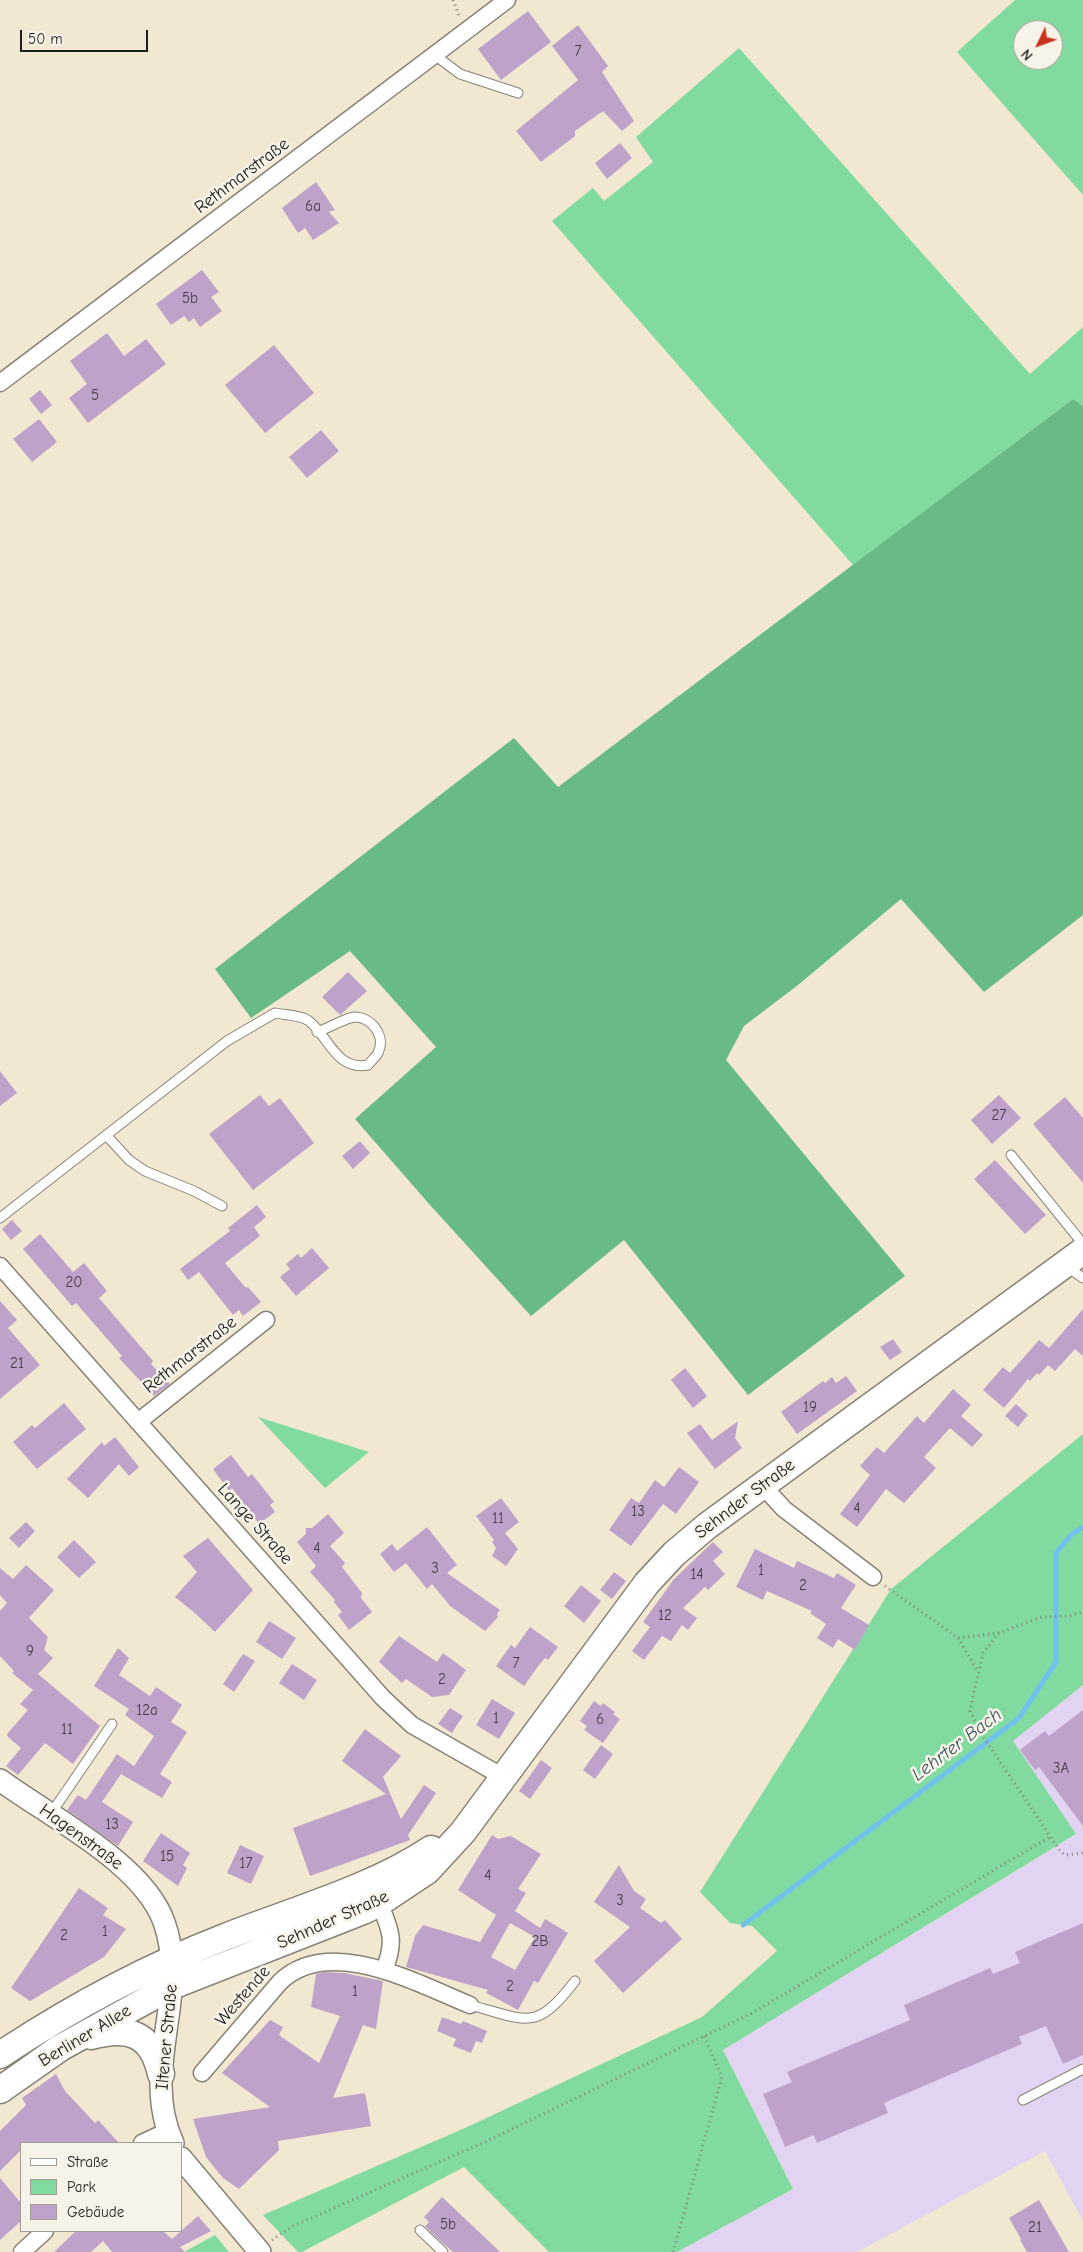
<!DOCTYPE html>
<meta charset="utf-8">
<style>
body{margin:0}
#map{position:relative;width:1083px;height:2252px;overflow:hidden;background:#f2e8d1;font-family:"Comic Neue",sans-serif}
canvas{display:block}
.legend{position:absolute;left:20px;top:2142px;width:162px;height:90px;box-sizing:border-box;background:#f7f3e8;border:1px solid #9f9d96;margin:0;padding:6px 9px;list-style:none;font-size:15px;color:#1c1c1c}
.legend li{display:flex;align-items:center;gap:10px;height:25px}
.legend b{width:25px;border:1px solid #9f9d96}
.north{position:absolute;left:1013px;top:20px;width:50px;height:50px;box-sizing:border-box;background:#f7f3e8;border:1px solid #9f9d96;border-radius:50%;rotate:228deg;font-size:14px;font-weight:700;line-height:20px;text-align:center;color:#1c1c1c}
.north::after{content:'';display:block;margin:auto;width:18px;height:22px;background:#c8321e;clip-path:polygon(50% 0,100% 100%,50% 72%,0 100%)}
.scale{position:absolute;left:20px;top:30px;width:128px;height:22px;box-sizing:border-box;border:2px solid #1c1c1c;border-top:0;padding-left:6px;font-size:15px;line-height:18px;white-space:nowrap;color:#1c1c1c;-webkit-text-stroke:4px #f7f3e8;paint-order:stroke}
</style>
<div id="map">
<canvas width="1083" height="2252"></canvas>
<ul class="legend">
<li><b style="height:6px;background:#fff"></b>Straße</li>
<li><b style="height:14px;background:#81da9f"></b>Park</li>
<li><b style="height:14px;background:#bfa2c9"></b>Gebäude</li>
</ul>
<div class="north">N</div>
<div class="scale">50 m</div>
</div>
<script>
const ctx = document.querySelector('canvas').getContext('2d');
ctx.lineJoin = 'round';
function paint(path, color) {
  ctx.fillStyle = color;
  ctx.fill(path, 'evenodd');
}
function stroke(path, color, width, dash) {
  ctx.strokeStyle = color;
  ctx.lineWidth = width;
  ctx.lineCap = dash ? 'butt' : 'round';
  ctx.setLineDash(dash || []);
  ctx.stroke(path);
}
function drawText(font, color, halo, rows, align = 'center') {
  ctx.font = font + ' "Comic Neue",sans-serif';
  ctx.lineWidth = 5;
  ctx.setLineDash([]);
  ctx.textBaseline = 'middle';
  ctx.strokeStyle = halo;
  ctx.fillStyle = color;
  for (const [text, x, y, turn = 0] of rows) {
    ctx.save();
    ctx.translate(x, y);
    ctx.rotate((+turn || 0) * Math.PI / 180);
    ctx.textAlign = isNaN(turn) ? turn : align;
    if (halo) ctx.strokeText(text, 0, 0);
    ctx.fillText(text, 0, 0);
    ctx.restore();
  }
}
paint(new Path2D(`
 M 1083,1685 L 1083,2221 L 1045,2151 L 857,2252 L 677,2252 L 793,2189 L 723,2050 L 1075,1835 L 1012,1741 Z`), '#e3d3f2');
paint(new Path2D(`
 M 1015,0 L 1083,0 L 1083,195 L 957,52 ZM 1023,30 L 1053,30 L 1053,60 L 1023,60 Z
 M 739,48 L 1030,374 L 1083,327 L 1083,406 L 1073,399 L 853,565 L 552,221 L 593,188 L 604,201 L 653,162 L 636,137 Z
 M 258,1417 L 369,1452 L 325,1488 Z
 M 1083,1434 L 1083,1685 L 1013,1741 L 1076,1834 L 723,2050 L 793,2189 L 677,2252 L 549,2252 L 464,2167 L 302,2252 L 298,2252 L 263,2215 L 465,2128 L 702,2017 L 777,1951 L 752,1926 L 730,1923 L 700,1892 L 891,1589 Z
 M 215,2235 L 229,2252 L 184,2252 Z`), '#81da9f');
paint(new Path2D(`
 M 1073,399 L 1083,406 L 1083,915 L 984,992 L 901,899 L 798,985 L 744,1026 L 726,1060 L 905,1276 L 748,1395 L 624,1240 L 531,1316 L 430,1205 L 355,1119 L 436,1047 L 350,951 L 251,1018 L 215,969 L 514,738 L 558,787 Z`), '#68ba86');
stroke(new Path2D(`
 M 743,1925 L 1019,1718 L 1056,1662 L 1056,1553 L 1072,1534 L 1083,1527`), '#70c2ec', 5);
paint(new Path2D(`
 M 528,11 L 551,42 L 501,80 L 478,49 Z
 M 578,25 L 608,66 L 602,72 L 634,121 L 622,131 L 603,111 L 575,131 L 575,136 L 541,162 L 516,131 L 578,80 L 552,46 Z
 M 620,143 L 632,158 L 607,179 L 595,163 Z
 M 316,182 L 335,210 L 329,212 L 339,223 L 313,240 L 305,228 L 298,233 L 282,208 Z
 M 202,270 L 219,292 L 211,297 L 222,311 L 200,327 L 194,318 L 189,322 L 184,316 L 171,325 L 156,304 Z
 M 107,333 L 124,356 L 146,339 L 166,364 L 88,423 L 69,398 L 87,384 L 70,361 Z
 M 274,345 L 314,393 L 265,433 L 225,385 Z
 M 40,390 L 52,405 L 41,414 L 29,399 Z
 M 39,419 L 57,442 L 32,462 L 13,439 Z
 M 321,430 L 339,451 L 307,478 L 289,457 Z
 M 348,972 L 367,991 L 340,1015 L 322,997 Z
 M 0,1071 L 17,1093 L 0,1106 Z
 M 260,1095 L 269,1106 L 280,1098 L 314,1143 L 253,1190 L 209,1134 Z
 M 999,1095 L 1021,1118 L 992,1144 L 971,1120 Z
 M 1065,1097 L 1083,1118 L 1083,1183 L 1033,1124 Z
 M 360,1141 L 370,1153 L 353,1169 L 342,1156 Z
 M 995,1160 L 1046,1215 L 1025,1234 L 974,1179 Z
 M 257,1205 L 266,1217 L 254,1227 L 260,1236 L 225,1263 L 246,1288 L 248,1287 L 261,1302 L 243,1316 L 239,1310 L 233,1315 L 199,1272 L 188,1280 L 180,1269 L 230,1231 L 228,1228 Z
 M 12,1220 L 22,1231 L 11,1240 L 2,1229 Z
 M 40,1234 L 73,1272 L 84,1263 L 107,1291 L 99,1298 L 153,1361 L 151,1364 L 170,1384 L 154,1396 L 119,1358 L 122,1356 L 76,1303 L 72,1306 L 23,1249 Z
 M 312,1248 L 329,1268 L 296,1296 L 280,1277 L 290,1269 L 286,1264 L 298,1254 L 301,1258 Z
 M 0,1301 L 17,1320 L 8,1328 L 40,1365 L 0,1399 Z
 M 1083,1309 L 1083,1356 L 1075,1349 L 1055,1371 L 1048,1365 L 1039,1375 L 1037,1373 L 1030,1381 L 1028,1379 L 1004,1408 L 983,1390 L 1003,1367 L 1010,1373 L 1039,1340 L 1049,1348 Z
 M 893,1339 L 902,1352 L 890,1360 L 880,1347 Z
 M 685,1368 L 707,1396 L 693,1408 L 671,1380 Z
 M 846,1376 L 857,1391 L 797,1434 L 781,1412 L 823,1381 L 825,1383 L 832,1377 L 836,1383 Z
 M 953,1389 L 971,1405 L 961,1416 L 983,1435 L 972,1447 L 950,1428 L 924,1457 L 936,1468 L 904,1503 L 886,1489 L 857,1527 L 840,1514 L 870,1475 L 860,1466 L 877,1447 L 884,1453 L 917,1416 L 924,1423 Z
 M 64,1403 L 86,1429 L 37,1469 L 13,1442 L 32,1425 L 35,1428 Z
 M 1016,1404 L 1028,1415 L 1018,1427 L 1005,1416 Z
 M 738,1421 L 735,1438 L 742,1448 L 715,1469 L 687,1433 L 700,1424 L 712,1440 Z
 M 115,1437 L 139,1467 L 129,1476 L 119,1464 L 88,1498 L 67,1479 L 102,1442 L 104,1446 Z
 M 231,1455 L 248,1477 L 252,1474 L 274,1502 L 270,1505 L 275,1512 L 259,1524 L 232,1488 L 229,1491 L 213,1469 Z
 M 679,1467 L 699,1482 L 676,1514 L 663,1504 L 631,1546 L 609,1530 L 631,1498 L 639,1503 L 655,1480 L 664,1487 Z
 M 501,1498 L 519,1522 L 505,1533 L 518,1549 L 506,1566 L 492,1556 L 496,1548 L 492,1542 L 494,1540 L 476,1516 Z
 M 328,1514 L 344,1533 L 330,1546 L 345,1563 L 342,1567 L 362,1593 L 361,1598 L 372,1612 L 349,1630 L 338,1615 L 342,1612 L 334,1602 L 335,1600 L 310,1572 L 316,1566 L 297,1542 L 306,1534 L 306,1528 L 312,1528 Z
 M 26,1522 L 35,1531 L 19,1548 L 9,1538 Z
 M 427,1527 L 457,1565 L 447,1573 L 500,1610 L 497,1614 L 498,1617 L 485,1631 L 450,1606 L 432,1584 L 427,1589 L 406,1563 L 394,1572 L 380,1554 L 392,1544 L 397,1551 Z
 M 208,1538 L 253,1590 L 215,1632 L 196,1614 L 175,1597 L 197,1572 L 183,1556 Z
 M 74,1540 L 96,1562 L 79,1578 L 57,1557 Z
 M 713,1542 L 723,1552 L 713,1561 L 725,1574 L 708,1590 L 705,1587 L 683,1608 L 697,1618 L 688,1630 L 682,1625 L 671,1641 L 662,1636 L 644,1660 L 632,1651 L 650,1627 L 643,1622 L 674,1579 Z
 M 755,1549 L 794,1568 L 797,1561 L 834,1578 L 837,1573 L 856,1585 L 841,1608 L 869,1625 L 855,1650 L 838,1639 L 833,1648 L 817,1638 L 826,1624 L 810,1613 L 812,1611 L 767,1591 L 763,1600 L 736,1587 Z
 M 26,1565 L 54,1590 L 29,1618 L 48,1637 L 44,1650 L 53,1658 L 38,1674 L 100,1726 L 73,1764 L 45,1743 L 18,1775 L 6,1766 L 21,1748 L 8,1737 L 7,1734 L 28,1710 L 20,1704 L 33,1690 L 12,1673 L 14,1671 L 0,1656 L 0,1611 L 7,1603 L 0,1595 L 0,1568 L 13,1579 Z
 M 614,1572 L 626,1581 L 612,1599 L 600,1590 Z
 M 581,1585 L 601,1601 L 584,1623 L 564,1606 Z
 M 269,1621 L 296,1638 L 282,1659 L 256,1642 Z
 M 530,1627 L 558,1647 L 548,1660 L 545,1658 L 539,1665 L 524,1686 L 496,1666 L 511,1645 L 515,1648 Z
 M 399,1636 L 437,1662 L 443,1653 L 466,1670 L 449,1695 L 432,1697 L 406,1679 L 402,1683 L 379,1662 Z
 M 118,1648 L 129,1658 L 119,1675 L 150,1696 L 156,1687 L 182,1705 L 171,1722 L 187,1732 L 160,1774 L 172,1782 L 162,1798 L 121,1774 L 102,1802 L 133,1822 L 118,1846 L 67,1810 L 78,1795 L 86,1800 L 117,1754 L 134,1766 L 154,1736 L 125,1715 L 129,1709 L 94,1686 Z
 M 243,1654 L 255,1661 L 234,1692 L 223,1684 Z
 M 292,1664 L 317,1680 L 304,1700 L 279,1683 Z
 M 492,1699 L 515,1713 L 499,1739 L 476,1725 Z
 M 594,1701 L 601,1706 L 603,1703 L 615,1712 L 613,1714 L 620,1719 L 603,1743 L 584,1730 L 587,1726 L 580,1721 Z
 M 450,1708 L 463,1716 L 452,1733 L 438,1724 Z
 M 1083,1710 L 1083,1826 L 1039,1767 L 1035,1770 L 1020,1750 L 1045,1731 L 1049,1736 Z
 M 365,1729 L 401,1756 L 383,1777 L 401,1819 L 424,1785 L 436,1793 L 408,1835 L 410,1840 L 310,1876 L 293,1828 L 386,1794 L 342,1761 Z
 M 601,1745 L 613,1754 L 595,1779 L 583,1770 Z
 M 541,1760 L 552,1768 L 530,1799 L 519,1791 Z
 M 161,1833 L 190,1853 L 183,1865 L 187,1868 L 178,1886 L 143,1861 Z
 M 492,1835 L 498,1839 L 511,1836 L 541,1854 L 518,1889 L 526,1893 L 515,1911 L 540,1928 L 545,1919 L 568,1933 L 538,1983 L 534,1981 L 518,2010 L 486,1993 L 488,1990 L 406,1967 L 415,1936 L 423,1925 L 480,1942 L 496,1915 L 458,1890 ZM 510,1923 L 535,1937 L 515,1970 L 491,1957 Z
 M 240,1845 L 264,1856 L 251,1884 L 227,1873 Z
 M 619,1865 L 634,1891 L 646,1899 L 640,1908 L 661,1923 L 665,1920 L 682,1939 L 623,1993 L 594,1961 L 630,1927 L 594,1902 Z
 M 79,1888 L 108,1908 L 103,1915 L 126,1929 L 104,1957 L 30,2001 L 11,1988 Z
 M 1083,1923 L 1083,2055 L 1063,2064 L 1046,2026 L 1019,2037 L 1022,2044 L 884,2103 L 888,2113 L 817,2143 L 814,2135 L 785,2147 L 763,2094 L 792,2082 L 787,2072 L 910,2020 L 904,2005 L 990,1968 L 993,1974 L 1020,1963 L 1015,1952 Z
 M 324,1972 L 344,1973 L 383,1981 L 376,2029 L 363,2025 L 333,2098 L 365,2093 L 371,2126 L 278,2141 L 279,2150 L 239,2189 L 223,2178 L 206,2157 L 193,2119 L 270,2107 L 222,2073 L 270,2020 L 283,2027 L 279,2035 L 319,2063 L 340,2016 L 311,2007 L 316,1974 Z
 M 442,2017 L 461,2024 L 463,2021 L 487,2031 L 482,2043 L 476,2041 L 471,2053 L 453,2046 L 456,2039 L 437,2031 Z
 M 56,2074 L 65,2091 L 95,2123 L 98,2120 L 119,2143 L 21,2143 L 21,2150 L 0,2171 L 0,2131 L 26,2105 L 22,2098 Z
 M 0,2178 L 21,2203 L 21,2221 L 0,2240 Z
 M 442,2197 L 477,2230 L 500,2252 L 453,2252 L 438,2239 L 425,2226 L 429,2222 L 424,2217 Z
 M 1039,2200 L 1069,2252 L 1027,2252 L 1020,2240 L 1021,2239 L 1009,2218 Z
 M 198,2216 L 211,2231 L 180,2247 L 185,2252 L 112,2252 L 103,2241 L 91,2252 L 54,2252 L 76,2231 L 163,2231 L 172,2239 Z`), '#bfa2c9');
const service = new Path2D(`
 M 436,56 L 460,74 L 518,93
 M 106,1135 L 129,1160 L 145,1171 L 194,1191 L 222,1206
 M 1011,1155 L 1083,1244
 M 0,1218 L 227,1041 L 275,1013 C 284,1015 302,1015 309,1021 C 329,1037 336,1071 368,1065 C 371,1061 376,1057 378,1053 C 386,1036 372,1017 354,1017 C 345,1018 327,1029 317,1032
 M 1067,1267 L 1083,1278
 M 50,1815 L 112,1724
 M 470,2005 C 527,2020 535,2033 575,1981
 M 1023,2100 L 1083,2069
 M 420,2230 L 443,2252`);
const minor = new Path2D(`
 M 0,383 L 507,0
 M 0,1266 L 383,1698 L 412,1725 L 505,1778
 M 138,1422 L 266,1320
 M 762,1485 L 784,1509 L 873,1577
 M 376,1895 C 388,1926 398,1937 384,1970
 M 202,2073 L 280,1982 C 329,1934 418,1984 470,2005
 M 142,2143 L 168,2131
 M 22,2252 L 45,2231`);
const tertiary = new Path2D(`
 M 0,1780 C 50,1817 143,1863 164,1922 C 176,1955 172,1990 167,2024 C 161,2065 155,2104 173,2143
 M 181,2158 L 260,2252`);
const primary = new Path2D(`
 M 91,2036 C 128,2026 152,2033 161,2074
 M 0,2055 C 71,2008 145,1968 225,1937 C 291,1911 373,1888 431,1849
 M 0,2090 L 60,2048 L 172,1986 L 363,1911 L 379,1903 L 427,1871 L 463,1832 L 647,1583 L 674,1554 L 707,1526 L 1083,1251`);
stroke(service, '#878276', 11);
stroke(minor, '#878276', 19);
stroke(tertiary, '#878276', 24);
stroke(primary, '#878276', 29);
stroke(new Path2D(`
 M 453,0 L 460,18
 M 885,1586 L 958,1638 L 999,1633 L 1042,1617 L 1069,1616 L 1083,1612
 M 999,1633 L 983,1653 L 970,1711 L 982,1735 L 1060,1851 L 1065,1855 L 1083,1853
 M 958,1638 L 978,1672
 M 272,2240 L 291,2227 L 485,2142 L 754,2012 L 1050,1837
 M 673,2252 L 722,2077 L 704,2036`), '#878276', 3, [1, 4]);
stroke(service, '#fff', 9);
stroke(minor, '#fff', 16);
stroke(tertiary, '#fff', 21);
stroke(primary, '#fff', 26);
drawText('15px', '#453e47', null, [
 ["7",578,52],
 ["6a",313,207],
 ["5b",190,299],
 ["5",95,396],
 ["27",999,1116],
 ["20",74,1283],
 ["21",17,1364],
 ["19",810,1408],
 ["4",857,1509],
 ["13",638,1512],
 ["11",498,1519],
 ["4",317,1549],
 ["3",435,1569],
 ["1",761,1571],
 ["14",697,1575],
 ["2",803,1586],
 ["12",665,1616],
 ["9",30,1652],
 ["7",516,1664],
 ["2",442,1680],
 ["12a",147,1711],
 ["1",496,1719],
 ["6",600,1720],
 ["11",67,1730],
 ["3A",1061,1769],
 ["13",112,1825],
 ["15",167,1857],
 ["17",246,1864],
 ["4",488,1876],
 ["3",620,1901],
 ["1",105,1932],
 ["2",64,1936],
 ["2B",540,1942],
 ["2",510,1987],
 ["1",355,1992],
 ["5b",448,2225],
 ["21",1035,2228]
]);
drawText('18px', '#1c1c1c', '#f7f3e8', [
 ["Rethmarstraße",242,176,-37],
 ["Rethmarstraße",190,1355,-38],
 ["Sehnder Straße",745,1499,-37],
 ["Lange Straße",255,1524,48],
 ["Hagenstraße",81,1837,36],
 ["Sehnder Straße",333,1920,-24],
 ["Westende",243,1996,-49],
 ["Berliner Allee",85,2036,-31],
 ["Iltener Straße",167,2037,-85]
]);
drawText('italic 19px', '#395665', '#f7f3e8', [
 ["Lehrter Bach",957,1745,-37]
]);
</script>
